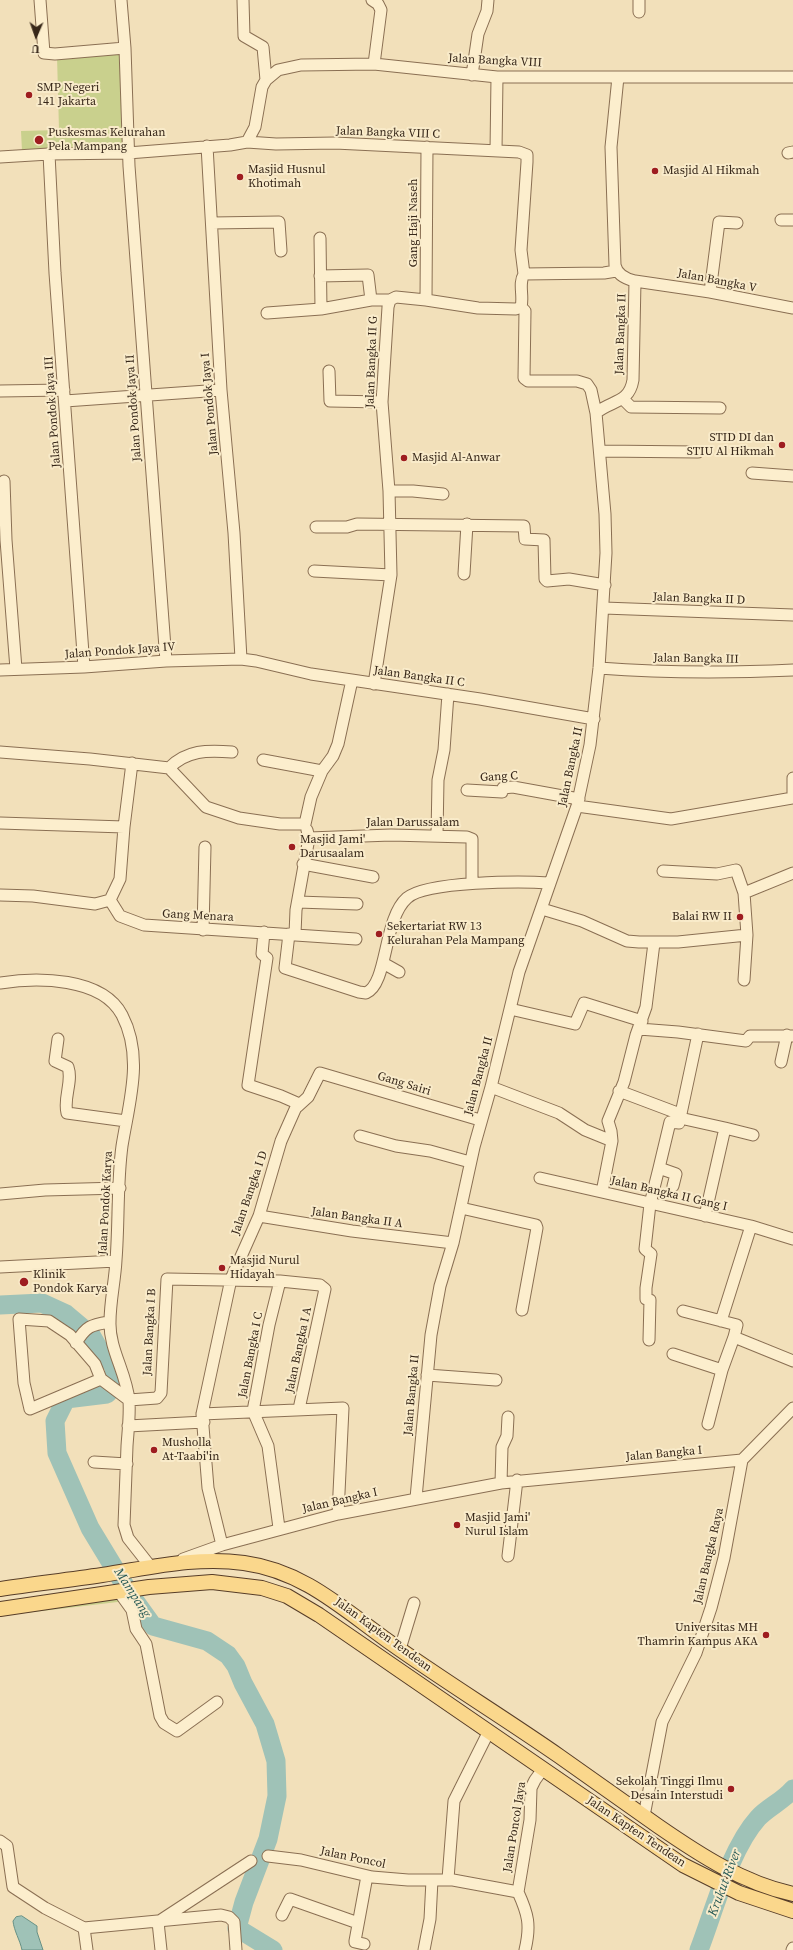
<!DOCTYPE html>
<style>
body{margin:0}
#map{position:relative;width:793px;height:1950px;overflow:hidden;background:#f2e0ba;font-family:"Source Serif 4",serif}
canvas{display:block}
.north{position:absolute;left:16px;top:16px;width:40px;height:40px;-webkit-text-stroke:3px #f9ebca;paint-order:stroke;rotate:182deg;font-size:11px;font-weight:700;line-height:16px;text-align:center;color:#372719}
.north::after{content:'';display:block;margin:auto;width:14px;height:18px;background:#372719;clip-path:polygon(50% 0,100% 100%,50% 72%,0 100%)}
</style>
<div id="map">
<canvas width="793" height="1950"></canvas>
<div class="north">U</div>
</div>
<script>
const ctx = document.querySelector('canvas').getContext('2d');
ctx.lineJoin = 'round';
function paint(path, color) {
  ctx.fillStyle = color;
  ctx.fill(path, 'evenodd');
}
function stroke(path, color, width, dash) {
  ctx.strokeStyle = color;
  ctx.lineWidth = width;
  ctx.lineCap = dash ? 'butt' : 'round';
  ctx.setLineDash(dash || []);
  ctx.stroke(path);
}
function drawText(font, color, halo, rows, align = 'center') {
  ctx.font = font + ' "Source Serif 4",serif';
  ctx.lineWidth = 4;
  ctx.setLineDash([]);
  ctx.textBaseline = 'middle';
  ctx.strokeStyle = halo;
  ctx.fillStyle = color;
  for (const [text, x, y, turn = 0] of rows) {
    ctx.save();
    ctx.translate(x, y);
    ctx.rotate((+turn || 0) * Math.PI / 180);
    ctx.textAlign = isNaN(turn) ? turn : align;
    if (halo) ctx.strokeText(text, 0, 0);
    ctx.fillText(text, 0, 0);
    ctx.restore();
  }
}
paint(new Path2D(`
 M 120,51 L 123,150 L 22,151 L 21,131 L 59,130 L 57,56 Z
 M 119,1592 L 126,1601 L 0,1616 L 0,1609 Z`), '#c9d08d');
const water = new Path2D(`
 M 22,1916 L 37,1926 L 37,1932 L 43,1950 L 22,1950 C 20,1940 14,1931 13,1921 L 16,1917 Z`);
paint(water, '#9fc2b7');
stroke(water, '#669085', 1);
stroke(new Path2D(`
 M 0,1305 L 42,1303 L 66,1314 L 91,1335 L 100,1351 L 114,1366 L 116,1384 L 107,1394 L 66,1399 L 55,1421 L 57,1453 L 90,1528 L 130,1594 L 153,1626 L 207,1641 L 228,1655 L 236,1666 L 243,1683 L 265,1724 L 276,1761 L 277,1796 L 268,1839 L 244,1902 L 237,1928 L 273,1950
 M 699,1950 C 714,1911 730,1849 758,1818 C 768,1807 783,1801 793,1789`), '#9fc2b7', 19);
const minor = new Path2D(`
 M 40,0 L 44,53 L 55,54 L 125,48
 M 121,0 L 125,48 L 129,166 L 166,661
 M 243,0 L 244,36 L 263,47 L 266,80
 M 372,0 L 378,4 L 381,10 L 374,64
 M 639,0 L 639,12
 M 472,75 L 478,34 L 487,11 L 488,0
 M 247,142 L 255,127 L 262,87 L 266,80 L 278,70 L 301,65 L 374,64 L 497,77 L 793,77
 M 207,146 L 221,390 L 234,533 L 241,659
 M 496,151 L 497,77
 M 788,153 L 793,152
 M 49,154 L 55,273 L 84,667
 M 0,157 L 49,154 L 128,153 L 230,145 L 247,142 L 276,144 L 335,143 L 519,152 L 527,155 L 527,162 L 521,250 L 524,274
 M 781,220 L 793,220
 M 212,223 L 279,222 L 281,251
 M 320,238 L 321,309
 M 320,276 L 368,275 L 371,300
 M 635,281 L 710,292 L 793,308
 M 710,292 L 719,222 L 737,223
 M 426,300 L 427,147
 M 521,307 L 525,311 L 524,378 L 528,381 L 577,381 L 587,384 L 591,390 L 596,413
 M 267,313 L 321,309 L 371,300 L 390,300 L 396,297 L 426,300 L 478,308 L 516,309 L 521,307 C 524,296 518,284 524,274 L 604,273 L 616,271
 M 329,371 L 330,401 L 382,402
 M 0,391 L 64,390
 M 623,399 L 631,407 L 720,408
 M 65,401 L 221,390
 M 600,451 L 698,452
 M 752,473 L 793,476
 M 4,481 L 6,540 L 16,669
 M 389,491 L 413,491 L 443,494
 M 316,527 L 347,527 L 357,524 L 524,526 L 525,539 L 544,540 L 545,579 L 547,581 L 569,579 L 605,585
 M 314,571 L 391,575
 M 464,574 L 467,524
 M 604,608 L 793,615
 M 599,668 C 664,673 728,673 793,670
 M 0,670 L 84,667 L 166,661 L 241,659 L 256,661 L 311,674 L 480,699 L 594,719
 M 374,684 L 391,575 L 389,491 L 382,402 L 388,307 L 390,300
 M 0,752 L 90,759 L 169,768 L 206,807 L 239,818 L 280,824 L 305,824 L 311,797 L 322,771 L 333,756 L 338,744 L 352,680
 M 263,760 L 322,771
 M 169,768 C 187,750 207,750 232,752
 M 467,790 L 502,792 L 503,788 L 513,787 L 579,799
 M 793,798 L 793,778
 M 577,806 L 671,819 L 793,798
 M 0,823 L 124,827
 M 437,836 L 438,780 L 444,750 L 448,694
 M 309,838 L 391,835 L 467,837 L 472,839 L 472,883
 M 303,864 L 373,877
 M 663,871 L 717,874 L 736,870 L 744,893 L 747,935
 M 744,893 L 793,873
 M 0,895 L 33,896 L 95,904 L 110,900
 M 110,900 L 120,916 L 144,925 L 356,939
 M 110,900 L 120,879 L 124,827 L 132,763
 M 298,902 L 357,904
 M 542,909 L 582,921 L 627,941 L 639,942 L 678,942 L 747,935 L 744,980
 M 203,930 L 205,847
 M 289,934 L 285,968 L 359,992 L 366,993 C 388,984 383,919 407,898 C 426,881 523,881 549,883
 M 295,934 L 296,910 L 309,838 L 307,830
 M 383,963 L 399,972
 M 0,983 C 37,977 102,977 122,1015 C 144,1057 129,1102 122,1146 C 117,1183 119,1222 116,1260 C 115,1281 110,1301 110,1322 C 109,1349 127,1374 129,1401 C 130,1416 128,1431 127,1446 C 126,1472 125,1499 124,1525 L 128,1538 L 150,1566
 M 510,1009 L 575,1024 L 584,1003 L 642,1021
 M 639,1029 L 678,1032 L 746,1041 L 750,1036 L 793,1036
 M 58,1039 L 55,1061 L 68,1067 C 73,1082 63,1098 67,1113 L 126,1121
 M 781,1062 L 787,1035
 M 491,1087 L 559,1113 L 585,1130 L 612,1141
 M 619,1091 L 680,1114
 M 297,1107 L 308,1097 L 320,1073 L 480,1120
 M 680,1118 L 725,1128
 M 360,1136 L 396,1146 L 430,1151 L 470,1162
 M 540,1178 L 751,1226 L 793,1239
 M 673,1186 L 676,1174 L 659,1168 L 670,1122 L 679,1123 L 698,1034
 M 602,1192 L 612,1141 L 611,1131 L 608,1121 L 624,1082 L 636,1035 L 646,1007 L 654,943
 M 0,1194 L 45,1190 L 120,1188
 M 461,1208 L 536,1225 L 537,1228 L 522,1310
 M 259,1216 L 352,1231 L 453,1243
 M 705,1216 L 725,1128 L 753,1135
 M 0,1267 L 116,1261
 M 280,1281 L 320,1285 L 325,1289 L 299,1409
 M 683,1311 L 737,1325 L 734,1337
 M 721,1321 L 751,1226
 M 649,1340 L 650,1300 L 646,1299 L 646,1288 L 651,1254 L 645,1249 L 650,1204 L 659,1168
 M 76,1343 C 86,1326 91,1325 109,1322
 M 673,1354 L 722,1370 L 734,1337 L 793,1361
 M 427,1375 L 496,1380
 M 101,1379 L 30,1409 L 24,1383 L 19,1319 L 49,1321 L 70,1335 L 95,1364 L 101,1379 L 129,1400 L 157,1398 L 161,1393 L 167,1279 L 280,1281 L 269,1325 L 253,1411 L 268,1446 L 279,1528
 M 202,1414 L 343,1408 L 338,1514
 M 708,1424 L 722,1370
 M 128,1426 L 204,1422
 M 94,1462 L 127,1464
 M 501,1483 L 502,1447 L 507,1436 L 508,1417
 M 416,1498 L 431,1335 L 440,1286 L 453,1243 L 474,1147 L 491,1087 L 519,972 L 577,806 L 590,745 L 599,668 L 606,553 L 605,514 L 596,413 C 611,400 629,404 633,380 L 635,281 C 626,279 617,275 615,265 L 611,147 L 618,77
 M 222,1545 L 208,1488 L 202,1414 L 231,1279 L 259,1216 L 281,1141 L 297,1105 L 297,1103 L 281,1096 L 248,1085 L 267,958 L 262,954 L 264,932
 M 508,1556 L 517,1480
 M 183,1559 L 222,1545 L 338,1514 L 501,1483 L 742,1460
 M 119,1592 L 132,1610 L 136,1629 L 146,1644 L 160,1716 L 164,1723 L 177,1731 L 217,1702
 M 400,1649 L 414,1603
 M 644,1816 L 662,1722 L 696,1653 L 711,1608 L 724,1558 L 742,1460 L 793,1408
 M 0,1841 L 7,1846 L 13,1887 L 45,1908 L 84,1928
 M 268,1856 L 301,1860 L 372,1877 L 408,1880 L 453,1880 L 518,1892
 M 448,1879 L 454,1801 L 489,1731
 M 518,1892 L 530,1820 L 531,1788 L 535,1780 L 543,1769
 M 518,1892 C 528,1914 531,1925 525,1950
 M 282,1915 L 290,1899 L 358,1923
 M 84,1928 L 221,1915 L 229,1917 L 234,1922 L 236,1950
 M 84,1928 L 87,1950
 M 364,1944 L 355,1942 L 355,1941 L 367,1876
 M 161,1950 L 158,1922 L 251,1861
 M 424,1950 L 430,1919 L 432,1880
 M 792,1950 L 793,1948`);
const major = new Path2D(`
 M 0,1589 C 34,1584 68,1580 102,1575 C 149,1568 196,1556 244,1563 C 303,1571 342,1608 388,1641 C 444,1681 503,1717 559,1756 C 592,1779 625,1803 658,1826 C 700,1855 743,1883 793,1894
 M 0,1609 L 149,1587 L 212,1582 L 262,1588 L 287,1596 L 319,1615 L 683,1865 L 739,1893 L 793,1911`);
stroke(minor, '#8a6f53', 13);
stroke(major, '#573d28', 16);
stroke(minor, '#fceecd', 11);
stroke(major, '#fad78c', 14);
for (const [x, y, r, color] of [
 [29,95,4,"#9e1d20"],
 [39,140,5,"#9e1d20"],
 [655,171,4,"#9e1d20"],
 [240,177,4,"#9e1d20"],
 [782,445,4,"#9e1d20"],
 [404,458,4,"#9e1d20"],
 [292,847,4,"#9e1d20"],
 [740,917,4,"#9e1d20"],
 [379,934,4,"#9e1d20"],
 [222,1268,4,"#9e1d20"],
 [24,1282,5,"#9e1d20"],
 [154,1450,4,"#9e1d20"],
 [457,1525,4,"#9e1d20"],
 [766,1635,4,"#9e1d20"],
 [731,1789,4,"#9e1d20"]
]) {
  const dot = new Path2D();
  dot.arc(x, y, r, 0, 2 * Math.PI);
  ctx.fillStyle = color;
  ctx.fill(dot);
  stroke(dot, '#f9ebca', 1.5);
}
drawText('12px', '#372719', '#f9ebca', [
 ["Jalan Bangka VIII",495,61,3],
 ["Jalan Bangka VIII C",388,133,2],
 ["Gang Haji Naseh",414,223,-90],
 ["Jalan Bangka V",717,281,11],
 ["Jalan Bangka II",621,334,-88],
 ["Jalan Bangka II G",372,362,-88],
 ["Jalan Pondok Jaya I",210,404,-95],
 ["Jalan Pondok Jaya II",134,408,-94],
 ["Jalan Pondok Jaya III",53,412,-94],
 ["Jalan Bangka II D",699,599,2],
 ["Jalan Pondok Jaya IV",120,651,-4],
 ["Jalan Bangka III",696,659,1],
 ["Jalan Bangka II C",419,677,8],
 ["Jalan Bangka II",571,767,-78],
 ["Gang C",499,777,-3],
 ["Jalan Darussalam",413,823],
 ["Gang Menara",198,916,3],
 ["Jalan Bangka II",479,1076,-75],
 ["Gang Sairi",404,1084,17],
 ["Jalan Bangka I D",250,1193,-71],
 ["Jalan Bangka II Gang I",669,1194,13],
 ["Jalan Pondok Karya",106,1203,-87],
 ["Jalan Bangka II A",357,1218,8],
 ["Jalan Bangka I B",150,1332,-87],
 ["Jalan Bangka I A",299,1350,-78],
 ["Jalan Bangka I C",251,1355,-79],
 ["Jalan Bangka II",412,1395,-85],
 ["Jalan Bangka I",664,1454,-5],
 ["Jalan Bangka I",340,1501,-13],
 ["Jalan Bangka Raya",709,1556,-77],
 ["Jalan Kapten Tendean",383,1635,36],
 ["Jalan Poncol Jaya",515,1827,-81],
 ["Jalan Kapten Tendean",636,1832,34],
 ["Jalan Poncol",353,1858,12]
]);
drawText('12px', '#372719', '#f9ebca', [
 ["SMP Negeri",37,88],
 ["141 Jakarta",37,102],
 ["Puskesmas Kelurahan",48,133],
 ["Pela Mampang",48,147],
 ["Masjid Husnul",248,170],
 ["Khotimah",248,184],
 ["Masjid Al Hikmah",663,171],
 ["STID DI dan",774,438,"right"],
 ["STIU Al Hikmah",774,452,"right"],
 ["Masjid Al-Anwar",412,458],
 ["Masjid Jami'",300,840],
 ["Darusaalam",300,854],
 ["Balai RW II",732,917,"right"],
 ["Sekertariat RW 13",387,927],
 ["Kelurahan Pela Mampang",387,941],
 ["Masjid Nurul",230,1261],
 ["Hidayah",230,1275],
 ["Klinik",33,1275],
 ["Pondok Karya",33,1289],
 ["Musholla",162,1443],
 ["At-Taabi'in",162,1457],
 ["Masjid Jami'",465,1518],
 ["Nurul Islam",465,1532],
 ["Universitas MH",758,1628,"right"],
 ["Thamrin Kampus AKA",758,1642,"right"],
 ["Sekolah Tinggi Ilmu",723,1782,"right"],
 ["Desain Interstudi",723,1796,"right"]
], 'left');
drawText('italic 13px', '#275955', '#f9ebca', [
 ["Mampang",132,1593,57],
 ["Krukut River",725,1883,-69]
]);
</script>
